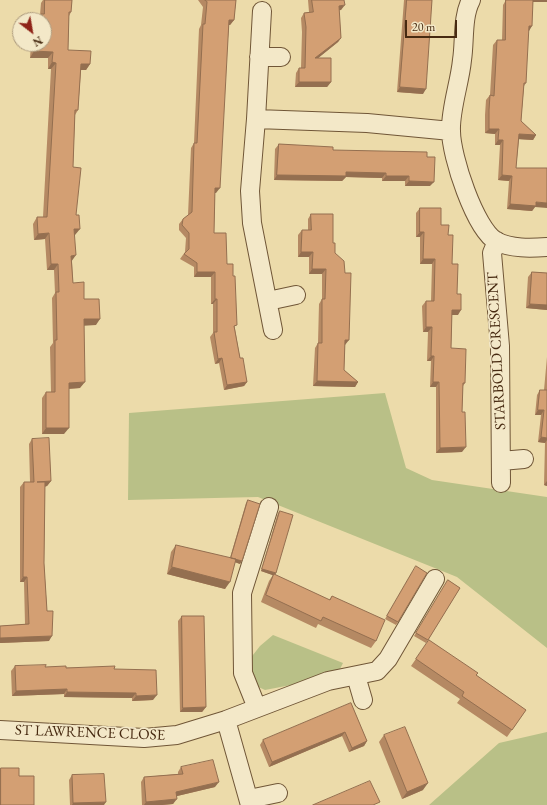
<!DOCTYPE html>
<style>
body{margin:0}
#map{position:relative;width:547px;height:805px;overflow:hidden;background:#ecdbaa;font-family:"EB Garamond",serif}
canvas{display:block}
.north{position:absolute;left:12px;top:12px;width:40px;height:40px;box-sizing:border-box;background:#f3e8c8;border:1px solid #ae9c7f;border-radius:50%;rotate:149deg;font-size:11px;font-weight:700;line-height:16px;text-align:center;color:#472a11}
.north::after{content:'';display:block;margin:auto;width:14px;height:18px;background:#8f2418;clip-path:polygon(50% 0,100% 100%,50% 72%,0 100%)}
.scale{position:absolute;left:405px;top:20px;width:52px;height:18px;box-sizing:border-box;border:2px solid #472a11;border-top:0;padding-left:5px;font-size:12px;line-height:14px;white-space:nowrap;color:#472a11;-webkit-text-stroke:3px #f3e8c8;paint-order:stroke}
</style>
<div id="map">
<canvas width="547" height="805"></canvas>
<div class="north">N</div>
<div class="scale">20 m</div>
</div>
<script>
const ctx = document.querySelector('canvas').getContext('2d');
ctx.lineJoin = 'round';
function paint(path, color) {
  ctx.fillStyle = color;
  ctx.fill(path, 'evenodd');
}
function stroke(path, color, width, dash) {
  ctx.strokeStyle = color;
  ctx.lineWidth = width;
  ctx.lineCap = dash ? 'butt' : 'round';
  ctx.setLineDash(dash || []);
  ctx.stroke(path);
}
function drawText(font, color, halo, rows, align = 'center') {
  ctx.font = font + ' "EB Garamond",serif';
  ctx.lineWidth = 3.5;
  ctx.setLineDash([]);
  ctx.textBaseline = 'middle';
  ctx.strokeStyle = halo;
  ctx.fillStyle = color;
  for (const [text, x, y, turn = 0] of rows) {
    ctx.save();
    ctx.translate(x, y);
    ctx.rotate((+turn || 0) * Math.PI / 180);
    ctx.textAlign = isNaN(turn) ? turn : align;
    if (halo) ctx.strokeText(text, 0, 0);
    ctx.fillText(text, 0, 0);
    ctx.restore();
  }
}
paint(new Path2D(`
 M 385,393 L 406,468 L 432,480 L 547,497 L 547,648 L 457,577 L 258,497 L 128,500 L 129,413 Z
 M 273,635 L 343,663 L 340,669 L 291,685 L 265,690 L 254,685 L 249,660 L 260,646 Z
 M 547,732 L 547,805 L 429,805 L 499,743 Z`), '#b9c087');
const minor = new Path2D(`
 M 471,0 C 462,17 465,41 462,60 C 460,82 450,110 451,131 C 451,156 475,229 496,241 C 511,249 531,248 547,247
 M 262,11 L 256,119 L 250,191 L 252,223 L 273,330
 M 259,57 L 281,57
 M 256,119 L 367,123 L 451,131
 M 497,241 L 492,253 L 500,346 L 501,483
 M 268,301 L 296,295
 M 501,461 L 524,459
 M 356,676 L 363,700
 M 257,708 L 243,673 L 242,593 L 269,507
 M 226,720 L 250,805
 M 0,730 L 144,738 L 177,735 L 226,720 L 328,681 L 377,671 L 388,659 L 435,579
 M 249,799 L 278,793`);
stroke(minor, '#705637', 20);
stroke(minor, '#f3e8c8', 18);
paint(new Path2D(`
 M 43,0 L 72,0 L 71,12 L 69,16 L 68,50 L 90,64 L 86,70 L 81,70 L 78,110 L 75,115 L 73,167 L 76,215 L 75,235 L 74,235 L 72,261 L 73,283 L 84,299 L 96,325 L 84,325 L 80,388 L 69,389 L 64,434 L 42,434 L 42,398 L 46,392 L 51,392 L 50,347 L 53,343 L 52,298 L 55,293 L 54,270 L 47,270 L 45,239 L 34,240 L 33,224 L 37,217 L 43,217 L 51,69 L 48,69 L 48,58 L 30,58 L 31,44 L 44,44 L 44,20 L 37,20 L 40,15 L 41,3 Z
 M 198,0 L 236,0 L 234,20 L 230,25 L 229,25 L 216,193 L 215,193 L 214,233 L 227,264 L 235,329 L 240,358 L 247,382 L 244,386 L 224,390 L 219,363 L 215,364 L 210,337 L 213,333 L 213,304 L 211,304 L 211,277 L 194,277 L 194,267 L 180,259 L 185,252 L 186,238 L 179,230 L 179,224 L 183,219 L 188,215 L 191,148 L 194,143 L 199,29 L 201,25 L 203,7 Z
 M 308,0 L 344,0 L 341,10 L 339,10 L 341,38 L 338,42 L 318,58 L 331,82 L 327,87 L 295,87 L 296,73 L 299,68 L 301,68 L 302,32 L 301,18 L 304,13 L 309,12 Z
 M 404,0 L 432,0 L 423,94 L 397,92 Z
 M 506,0 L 547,0 L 547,2 L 533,2 L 529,31 L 528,31 L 526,83 L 524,86 L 521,121 L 536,135 L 533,140 L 519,139 L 516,168 L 535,207 L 532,211 L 507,209 L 509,181 L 498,180 L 500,145 L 495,145 L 495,134 L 485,133 L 485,115 L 486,100 L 490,95 L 493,45 L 497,40 L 502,40 L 503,5 Z
 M 279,144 L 333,150 L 427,157 L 430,186 L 405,186 L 405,181 L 382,181 L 382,178 L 346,177 L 342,181 L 274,180 L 275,149 Z
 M 420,208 L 441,225 L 448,235 L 457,294 L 458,315 L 452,315 L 451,348 L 465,383 L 463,386 L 462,412 L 462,452 L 436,453 L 436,387 L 430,387 L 431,361 L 427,361 L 428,332 L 423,332 L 422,306 L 426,301 L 431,301 L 432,264 L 420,264 L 420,237 L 416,237 L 416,213 Z
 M 311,214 L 333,243 L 335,253 L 345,345 L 344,370 L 358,382 L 355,387 L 313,386 L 315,348 L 318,343 L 319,304 L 322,299 L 322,274 L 309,274 L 309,257 L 298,257 L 298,235 L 302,230 L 308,230 L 308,219 Z
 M 532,272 L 547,273 L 547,310 L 526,308 L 528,277 Z
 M 547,357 L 547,486 L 544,485 L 545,443 L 538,442 L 541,415 L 535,415 L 537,395 L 540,390 L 544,390 Z
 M 32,439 L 51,481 L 47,486 L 45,487 L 44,563 L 49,641 L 0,643 L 0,626 L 25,624 L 24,582 L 20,582 L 20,487 L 24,482 L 30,482 L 29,444 Z
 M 248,500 L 240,564 L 235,562 L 225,589 L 167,574 L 171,552 L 176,545 L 230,558 L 246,503 Z
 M 280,511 L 275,575 L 329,600 L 332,596 L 376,641 L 371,648 L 318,624 L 316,628 L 261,602 L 269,581 L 273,575 L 261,571 L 278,513 Z
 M 414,569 L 398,622 L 396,625 L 385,619 Z
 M 448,580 L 460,588 L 426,643 L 414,636 Z
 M 182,616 L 206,707 L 202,712 L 180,712 L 178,621 Z
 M 429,640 L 476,675 L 526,710 L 507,737 L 457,703 L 460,699 L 411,666 Z
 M 15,666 L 45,667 L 114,669 L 153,700 L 132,701 L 132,698 L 64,697 L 64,694 L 12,696 L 11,671 Z
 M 351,703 L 367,741 L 364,746 L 349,752 L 342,736 L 269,767 L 260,745 L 263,740 Z
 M 384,735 L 423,790 L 402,799 L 379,742 Z
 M 181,767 L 215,787 L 177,796 L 173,804 L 162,805 L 142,805 L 141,782 L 144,777 L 178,774 L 178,772 Z
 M 1,768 L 19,776 L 34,805 L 0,805 L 0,770 Z
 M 72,775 L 104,805 L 70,805 L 69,780 Z`), '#b58963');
paint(new Path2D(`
 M 531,0 L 547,0 L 547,2 L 530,2 Z
 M 345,5 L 341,10 L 335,11 L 339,6 Z
 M 229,20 L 234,20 L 230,25 L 226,25 Z
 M 529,26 L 532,26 L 529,31 L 525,30 Z
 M 341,38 L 338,42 L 312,63 L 315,58 Z
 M 34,51 L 53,52 L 48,58 L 30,58 Z
 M 52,62 L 56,63 L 51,69 L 48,69 Z
 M 81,64 L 90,64 L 86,70 L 77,70 Z
 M 299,82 L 331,82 L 327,87 L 295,87 Z
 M 400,87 L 426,89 L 423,94 L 397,92 Z
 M 489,129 L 499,129 L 495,134 L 485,133 Z
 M 519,134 L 536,135 L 533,140 L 516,139 Z
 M 498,140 L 503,140 L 500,145 L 495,145 Z
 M 346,172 L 386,173 L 382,178 L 346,177 L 342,181 L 274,180 L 277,175 Z
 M 502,175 L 512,176 L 509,181 L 498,180 Z
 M 386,176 L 409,176 L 405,181 L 382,181 Z
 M 409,181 L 434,182 L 430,186 L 405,186 Z
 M 215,188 L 220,188 L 216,193 L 212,193 Z
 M 536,202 L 547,203 L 547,208 L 535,207 L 532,211 L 507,209 L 510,204 Z
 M 74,229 L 80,229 L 75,235 L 70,235 Z
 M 420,232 L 424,232 L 420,237 L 416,237 Z
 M 49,233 L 45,239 L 34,240 L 38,234 Z
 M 301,252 L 313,252 L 309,257 L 298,257 Z
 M 76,255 L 71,262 L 71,256 Z
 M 423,259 L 435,259 L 432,264 L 420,264 Z
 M 51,264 L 58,264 L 54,270 L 47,270 Z
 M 312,269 L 326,269 L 322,274 L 309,274 Z
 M 197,272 L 215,272 L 211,277 L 194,277 Z
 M 215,299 L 217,299 L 213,304 L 211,304 Z
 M 530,304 L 547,305 L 547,310 L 526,308 Z
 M 452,310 L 461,310 L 458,315 L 449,315 Z
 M 84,319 L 100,319 L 96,325 L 80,326 Z
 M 426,327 L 432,327 L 428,332 L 423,332 Z
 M 345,340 L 349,340 L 345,345 L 341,345 Z
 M 431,356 L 434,356 L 431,361 L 427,361 Z
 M 222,358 L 219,363 L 215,364 L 218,359 Z
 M 317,381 L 358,382 L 355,387 L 313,386 Z
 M 85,382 L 80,388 L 64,389 L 69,383 Z
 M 247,382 L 244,386 L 224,390 L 227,385 Z
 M 433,382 L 439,382 L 436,387 L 430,387 Z
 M 538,410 L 544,410 L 541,415 L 535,415 Z
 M 46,428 L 69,428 L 64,434 L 42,434 Z
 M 541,437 L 547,438 L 547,440 L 545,443 L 538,442 Z
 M 466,447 L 462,452 L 436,453 L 440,448 Z
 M 51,481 L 47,486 L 33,487 L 37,482 Z
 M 547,481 L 547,486 L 544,485 Z
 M 231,558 L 242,561 L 240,564 L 229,560 Z
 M 172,567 L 230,582 L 225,589 L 167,574 Z
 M 262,569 L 276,573 L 275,576 L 261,571 Z
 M 23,577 L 27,577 L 24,582 L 20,582 Z
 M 52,636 L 49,641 L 0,643 L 0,638 Z
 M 67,689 L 64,694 L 12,696 L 16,691 Z
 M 67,692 L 136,693 L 132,698 L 64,697 Z
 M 157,695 L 153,700 L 132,701 L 136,696 Z
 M 206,707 L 202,712 L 180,712 L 183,708 Z
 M 345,732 L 342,736 L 269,767 L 272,762 Z
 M 367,741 L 364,746 L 349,752 L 352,748 Z
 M 219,782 L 215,787 L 173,797 L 176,792 Z
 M 428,783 L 423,790 L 402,799 L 407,792 Z
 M 177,799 L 173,804 L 162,805 L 144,805 L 146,802 Z
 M 106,802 L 104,805 L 72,805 L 73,803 Z`), '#946f50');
const building = new Path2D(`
 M 45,0 L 72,0 L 71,12 L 69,12 L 68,50 L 91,51 L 90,64 L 81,64 L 78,110 L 75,110 L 73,167 L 81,168 L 76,215 L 79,215 L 80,229 L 74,229 L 76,255 L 71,256 L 73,283 L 84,282 L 84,299 L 99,299 L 100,319 L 84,319 L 85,382 L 69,383 L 69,428 L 46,428 L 46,392 L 55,392 L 55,340 L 57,340 L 56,292 L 59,292 L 58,264 L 51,264 L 49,233 L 38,234 L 37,217 L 47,217 L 56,63 L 52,62 L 53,52 L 34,51 L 34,44 L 44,44 L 44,20 L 40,20 L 41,14 L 44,14 Z
 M 205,0 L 236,0 L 234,20 L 229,20 L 220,188 L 215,188 L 214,233 L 226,233 L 227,264 L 233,264 L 233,276 L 235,276 L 237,325 L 234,326 L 240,358 L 243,358 L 247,382 L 227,385 L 222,358 L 218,359 L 214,332 L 217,332 L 217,299 L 215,299 L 215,272 L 197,272 L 197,263 L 184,254 L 189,249 L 189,233 L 182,225 L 183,219 L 192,212 L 194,143 L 197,143 L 203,24 L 205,24 L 207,2 Z
 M 312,0 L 344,0 L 345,5 L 339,6 L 341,38 L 315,58 L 331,58 L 331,82 L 299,82 L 299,68 L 305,68 L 306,27 L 304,13 L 313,12 Z
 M 407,0 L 432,0 L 426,89 L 400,87 Z
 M 506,0 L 533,0 L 532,26 L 529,26 L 526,83 L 524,83 L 521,121 L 536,135 L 519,134 L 516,168 L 547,168 L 547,203 L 536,202 L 536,206 L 510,204 L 512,176 L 502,175 L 503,140 L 498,140 L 499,129 L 489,129 L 489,110 L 490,95 L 494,96 L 497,40 L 505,40 Z
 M 279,144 L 333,147 L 333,150 L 427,152 L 427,157 L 435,157 L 434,182 L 409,181 L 409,176 L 386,176 L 386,173 L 346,172 L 346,176 L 277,175 Z
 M 420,208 L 441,208 L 441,225 L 449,225 L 448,235 L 453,235 L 452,264 L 458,264 L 457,294 L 461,294 L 461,310 L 452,310 L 451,348 L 466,349 L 465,383 L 463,383 L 462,412 L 465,412 L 466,447 L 440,448 L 439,382 L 433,382 L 434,356 L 431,356 L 432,327 L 426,327 L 426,301 L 434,301 L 435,259 L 423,259 L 424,232 L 420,232 Z
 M 311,214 L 333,214 L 333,243 L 335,243 L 335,253 L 344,261 L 345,273 L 351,273 L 349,340 L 345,340 L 344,370 L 358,382 L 317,381 L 318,343 L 322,343 L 322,299 L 325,299 L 326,269 L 312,269 L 313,252 L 301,252 L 302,230 L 311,230 Z
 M 532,272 L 547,273 L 547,305 L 530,304 Z
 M 540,390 L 547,390 L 547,438 L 541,437 L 544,410 L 538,410 Z
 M 49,438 L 51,481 L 37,482 L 45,482 L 44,563 L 47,611 L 53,611 L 52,636 L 0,638 L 0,626 L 29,624 L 27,577 L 23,577 L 24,482 L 34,482 L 32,439 Z
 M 248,500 L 260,504 L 242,561 L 231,558 Z
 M 280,511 L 293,515 L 276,573 L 262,569 Z
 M 176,545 L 236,559 L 230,582 L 172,567 Z
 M 416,566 L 427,573 L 398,622 L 387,616 Z
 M 274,574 L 330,600 L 332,596 L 385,620 L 376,641 L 323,617 L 321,621 L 266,595 Z
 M 448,580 L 460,588 L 428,640 L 416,633 Z
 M 182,616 L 204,616 L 206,707 L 183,708 Z
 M 429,640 L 478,673 L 476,675 L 526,710 L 512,730 L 462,696 L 464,692 L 416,659 Z
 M 46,665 L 45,667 L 66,666 L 66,668 L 115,666 L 114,669 L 156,670 L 157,695 L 136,696 L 136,693 L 67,692 L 67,689 L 16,691 L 15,666 Z
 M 351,703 L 367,741 L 352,748 L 345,732 L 272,762 L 263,740 Z
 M 405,727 L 428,783 L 407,792 L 384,735 Z
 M 213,760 L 219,782 L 176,792 L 177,799 L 146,802 L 144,777 L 183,774 L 181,767 Z
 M 1,768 L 19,768 L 19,776 L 34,776 L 34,805 L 1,805 Z
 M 104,774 L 106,802 L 73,803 L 72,775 Z
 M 370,781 L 380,802 L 373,805 L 313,805 Z`);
paint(building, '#d39f73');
stroke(building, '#946f50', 1);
drawText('15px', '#472a11', '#f3e8c8', [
 ["STARBOLD CRESCENT",497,351,-93],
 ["ST LAWRENCE CLOSE",90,733,2]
]);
</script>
